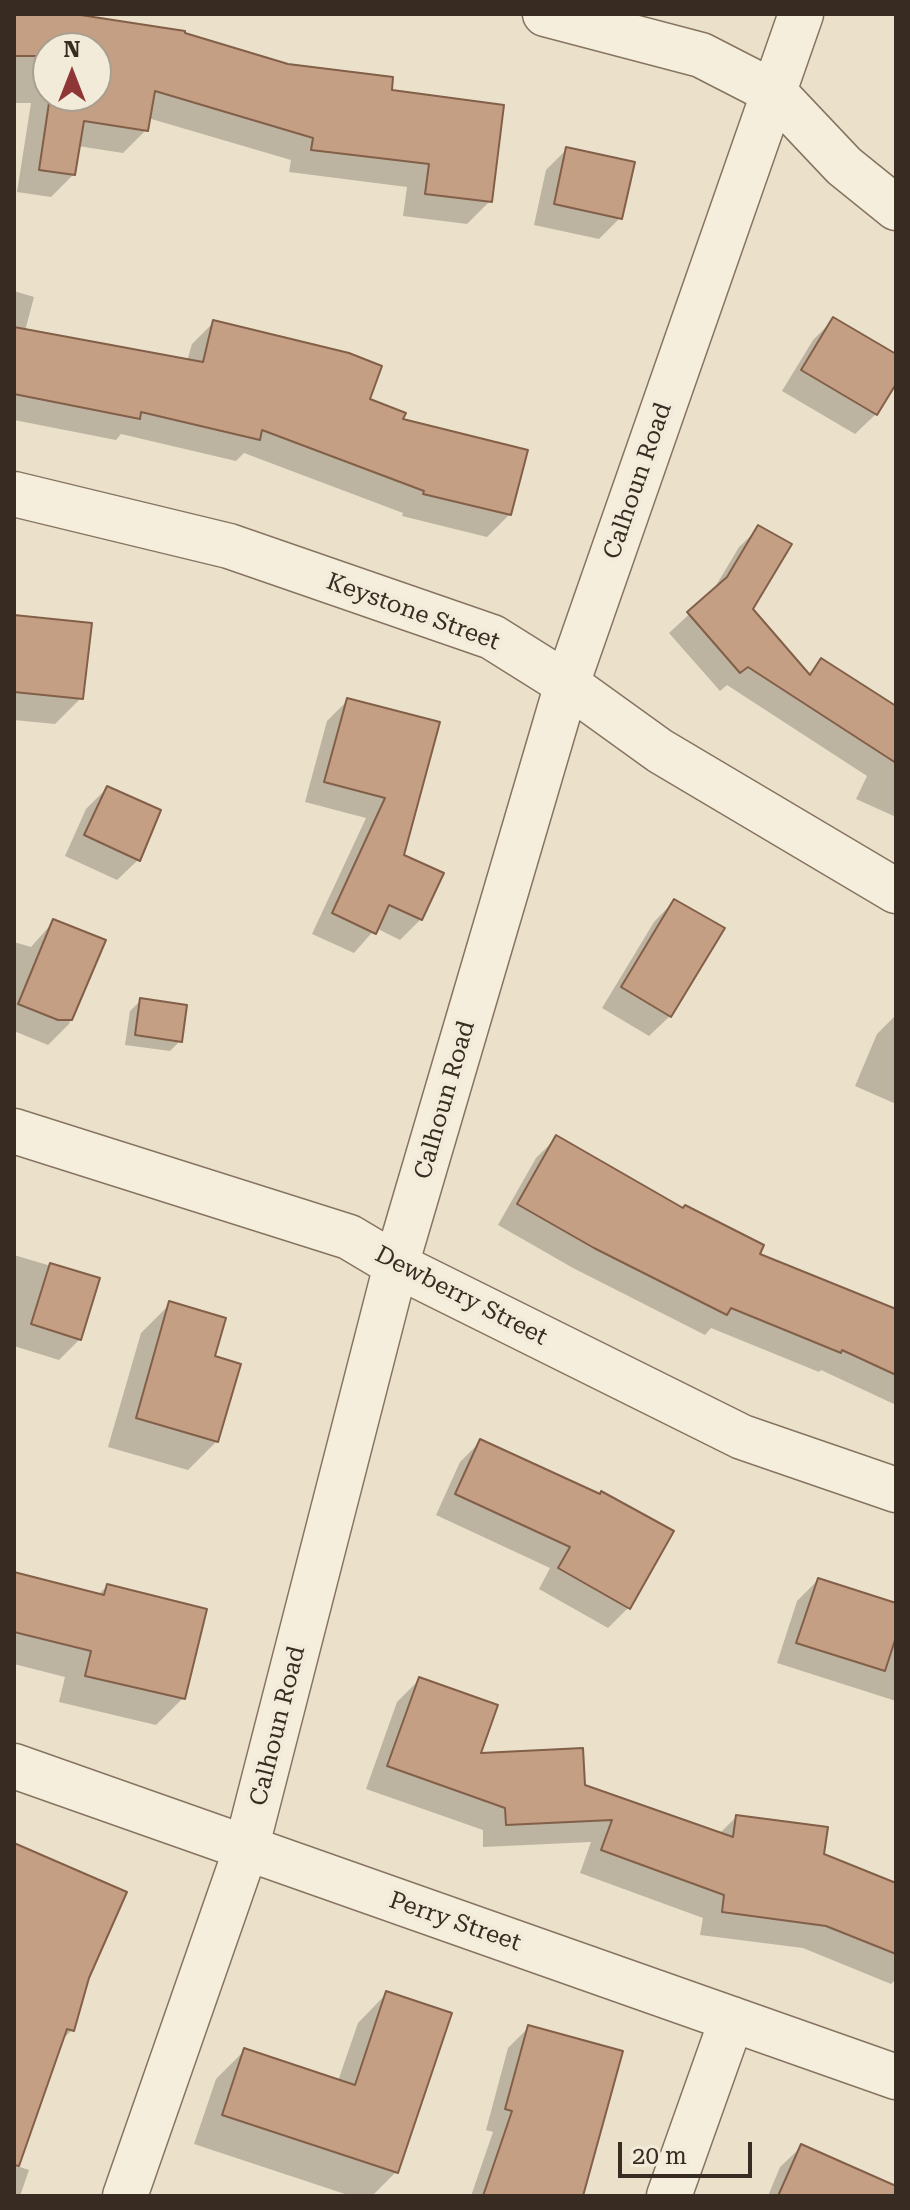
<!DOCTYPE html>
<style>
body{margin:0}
#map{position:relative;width:910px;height:2210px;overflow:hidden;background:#ebe1ca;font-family:"Roboto Serif",serif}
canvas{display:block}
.frame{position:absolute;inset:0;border:16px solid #382c22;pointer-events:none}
.north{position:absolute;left:32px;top:32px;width:80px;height:80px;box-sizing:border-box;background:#f3ebd9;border:2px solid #a89f90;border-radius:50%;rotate:0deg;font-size:22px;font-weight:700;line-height:32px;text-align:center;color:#382c22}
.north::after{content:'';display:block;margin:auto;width:28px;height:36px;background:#8f3636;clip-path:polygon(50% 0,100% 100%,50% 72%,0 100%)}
.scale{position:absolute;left:618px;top:2142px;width:134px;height:36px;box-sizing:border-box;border:4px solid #382c22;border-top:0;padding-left:10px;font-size:24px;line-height:28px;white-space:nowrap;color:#382c22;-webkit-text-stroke:6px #f3ebd9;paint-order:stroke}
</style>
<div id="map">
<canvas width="910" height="2210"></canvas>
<div class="frame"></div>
<div class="north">N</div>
<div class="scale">20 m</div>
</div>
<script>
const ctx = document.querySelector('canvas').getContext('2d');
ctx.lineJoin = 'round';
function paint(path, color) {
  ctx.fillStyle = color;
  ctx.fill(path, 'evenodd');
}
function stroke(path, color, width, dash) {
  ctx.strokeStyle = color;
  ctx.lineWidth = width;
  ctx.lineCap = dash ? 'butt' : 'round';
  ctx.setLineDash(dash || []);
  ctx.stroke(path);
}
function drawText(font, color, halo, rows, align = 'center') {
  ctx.font = font + ' "Roboto Serif",serif';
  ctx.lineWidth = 8;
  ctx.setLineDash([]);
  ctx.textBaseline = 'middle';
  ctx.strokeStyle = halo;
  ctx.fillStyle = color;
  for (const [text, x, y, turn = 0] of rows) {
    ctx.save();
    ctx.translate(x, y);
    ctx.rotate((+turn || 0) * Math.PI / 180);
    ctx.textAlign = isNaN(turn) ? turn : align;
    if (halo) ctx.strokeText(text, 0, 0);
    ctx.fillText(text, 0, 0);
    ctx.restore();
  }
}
paint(new Path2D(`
 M 14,14 L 61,14 L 389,92 L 490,201 L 467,224 L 403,216 L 407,187 L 289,172 L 291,160 L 148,118 L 146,130 L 123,153 L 78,146 L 74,174 L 51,197 L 17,192 L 31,103 L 14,103 ZM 48,48 L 96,48 L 96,96 L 48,96 Z
 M 567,149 L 620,218 L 599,239 L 534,225 L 546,170 Z
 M 14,291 L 34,297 L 25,331 L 187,361 L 192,344 L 214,322 L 367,400 L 400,421 L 510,514 L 487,537 L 402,516 L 403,513 L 244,453 L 236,461 L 121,434 L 116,440 L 14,420 Z
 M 833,320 L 896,357 L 896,380 L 876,414 L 855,434 L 782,391 L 813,340 Z
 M 759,528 L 750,609 L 807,675 L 822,661 L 896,708 L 896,817 L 856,799 L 867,776 L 727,685 L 720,691 L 669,633 L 711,594 L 739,547 Z
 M 14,617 L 81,698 L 55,724 L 14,720 Z
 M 348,700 L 438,724 L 402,856 L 421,919 L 400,940 L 376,928 L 354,953 L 312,934 L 366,818 L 305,802 L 327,721 Z
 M 107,788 L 138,860 L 117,880 L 65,856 L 86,809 Z
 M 674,901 L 670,1016 L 649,1036 L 602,1008 L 654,922 Z
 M 54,921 L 103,941 L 69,1024 L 48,1045 L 14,1031 L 14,942 L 31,947 Z
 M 141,1000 L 180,1041 L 170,1051 L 125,1045 L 130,1011 Z
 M 896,1015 L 896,1104 L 855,1086 L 877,1034 Z
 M 557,1137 L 757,1255 L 896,1312 L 896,1405 L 821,1370 L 819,1372 L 711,1328 L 705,1335 L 573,1268 L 498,1225 L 536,1158 Z
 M 14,1255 L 98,1280 L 80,1339 L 59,1360 L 14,1346 Z
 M 170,1304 L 217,1441 L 188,1470 L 108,1447 L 141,1333 Z
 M 481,1441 L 629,1607 L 608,1628 L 539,1589 L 550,1568 L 436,1515 L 460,1462 Z
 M 14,1574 L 98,1595 L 107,1586 L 183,1698 L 156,1725 L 59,1702 L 65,1677 L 14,1664 Z
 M 818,1580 L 896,1605 L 896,1701 L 777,1663 L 797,1601 Z
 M 420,1679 L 478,1755 L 583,1787 L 719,1834 L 736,1817 L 896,1885 L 896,1979 L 891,1984 L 803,1948 L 700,1935 L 703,1918 L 580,1873 L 591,1842 L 483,1847 L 483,1830 L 366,1789 L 397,1702 Z
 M 14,1849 L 87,1977 L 72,2030 L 61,2041 L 17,2166 L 29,2170 L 20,2196 L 14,2196 Z
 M 387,1993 L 449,2014 L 396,2172 L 372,2196 L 351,2196 L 194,2144 L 216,2079 L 245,2050 L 338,2081 L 358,2023 Z
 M 528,2028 L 580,2196 L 471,2196 L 493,2132 L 486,2130 L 508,2048 Z
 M 801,2147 L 848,2196 L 768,2196 L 780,2167 Z`), '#0003');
const building = new Path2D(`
 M 14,14 L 74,14 L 185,31 L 185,33 L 288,64 L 393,77 L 392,90 L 504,105 L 492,202 L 425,194 L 429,164 L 311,150 L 313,138 L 155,91 L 148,131 L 84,121 L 75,175 L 39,170 L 50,96 L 96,96 L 96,48 L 48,48 L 48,56 L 14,56 Z
 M 566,147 L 635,162 L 622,219 L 554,204 Z
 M 833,317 L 896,354 L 896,384 L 877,415 L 801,370 Z
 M 213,320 L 349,353 L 382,366 L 370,399 L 406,413 L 403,419 L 528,450 L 511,515 L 423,494 L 424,491 L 262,430 L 260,440 L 141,412 L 140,419 L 14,394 L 14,327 L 203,362 Z
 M 758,525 L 792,544 L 753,609 L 810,675 L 821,658 L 896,706 L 896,763 L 748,667 L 740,673 L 687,612 L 727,577 Z
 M 14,615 L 92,623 L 83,699 L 14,692 Z
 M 347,698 L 440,722 L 404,855 L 444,873 L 422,920 L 389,905 L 376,934 L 332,913 L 385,798 L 324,782 Z
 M 107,786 L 161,810 L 140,861 L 84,835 Z
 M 674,899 L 725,928 L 671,1017 L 621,987 Z
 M 53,919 L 106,940 L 72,1020 L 58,1020 L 18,1004 Z
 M 140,998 L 187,1005 L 182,1042 L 135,1035 Z
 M 556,1135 L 683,1208 L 685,1205 L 764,1245 L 760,1254 L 896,1309 L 896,1375 L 842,1350 L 841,1353 L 731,1308 L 727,1315 L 594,1248 L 517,1204 Z
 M 50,1263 L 100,1278 L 81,1340 L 31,1324 Z
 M 169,1301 L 226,1318 L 215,1356 L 241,1364 L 218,1442 L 136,1418 Z
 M 480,1439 L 600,1494 L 601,1491 L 674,1531 L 630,1609 L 558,1568 L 570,1547 L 455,1494 Z
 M 14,1572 L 104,1595 L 107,1584 L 207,1609 L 185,1699 L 85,1676 L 91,1651 L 14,1632 Z
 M 818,1578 L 896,1603 L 896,1637 L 885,1671 L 796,1643 Z
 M 419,1677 L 498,1705 L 481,1753 L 583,1748 L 585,1785 L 733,1837 L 736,1815 L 828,1827 L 824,1854 L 896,1883 L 896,1954 L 826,1926 L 722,1912 L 724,1895 L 601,1850 L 612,1820 L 506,1825 L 505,1808 L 387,1766 Z
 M 14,1843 L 127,1892 L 89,1978 L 74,2031 L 67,2029 L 19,2166 L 14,2165 Z
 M 386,1991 L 452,2013 L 398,2173 L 222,2115 L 244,2048 L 355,2085 Z
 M 528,2025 L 623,2051 L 583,2196 L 483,2196 L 512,2111 L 505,2109 Z
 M 801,2144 L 896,2186 L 896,2196 L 778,2196 Z`);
paint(building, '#c59f84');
stroke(building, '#825f48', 2);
const minor = new Path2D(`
 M 545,14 L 701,55 L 775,93 L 844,166 L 896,208
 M 14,494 L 229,546 L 492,637 L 567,684 L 660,751 L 896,891
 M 14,1131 L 349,1237 L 396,1265 L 742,1437 L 896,1490
 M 14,1766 L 896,2077
 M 125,2196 L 246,1849 L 396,1265 L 567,684 L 801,14
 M 669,2196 L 732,2019`);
stroke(minor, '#867460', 47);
stroke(minor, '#f6eedc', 44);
drawText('24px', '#382c22', '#f3ebd9', [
 ["Calhoun Road",638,481,-71],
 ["Keystone Street",413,612,20],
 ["Calhoun Road",445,1100,-74],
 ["Dewberry Street",461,1296,27],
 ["Calhoun Road",278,1726,-76],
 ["Perry Street",455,1922,19]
]);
</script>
